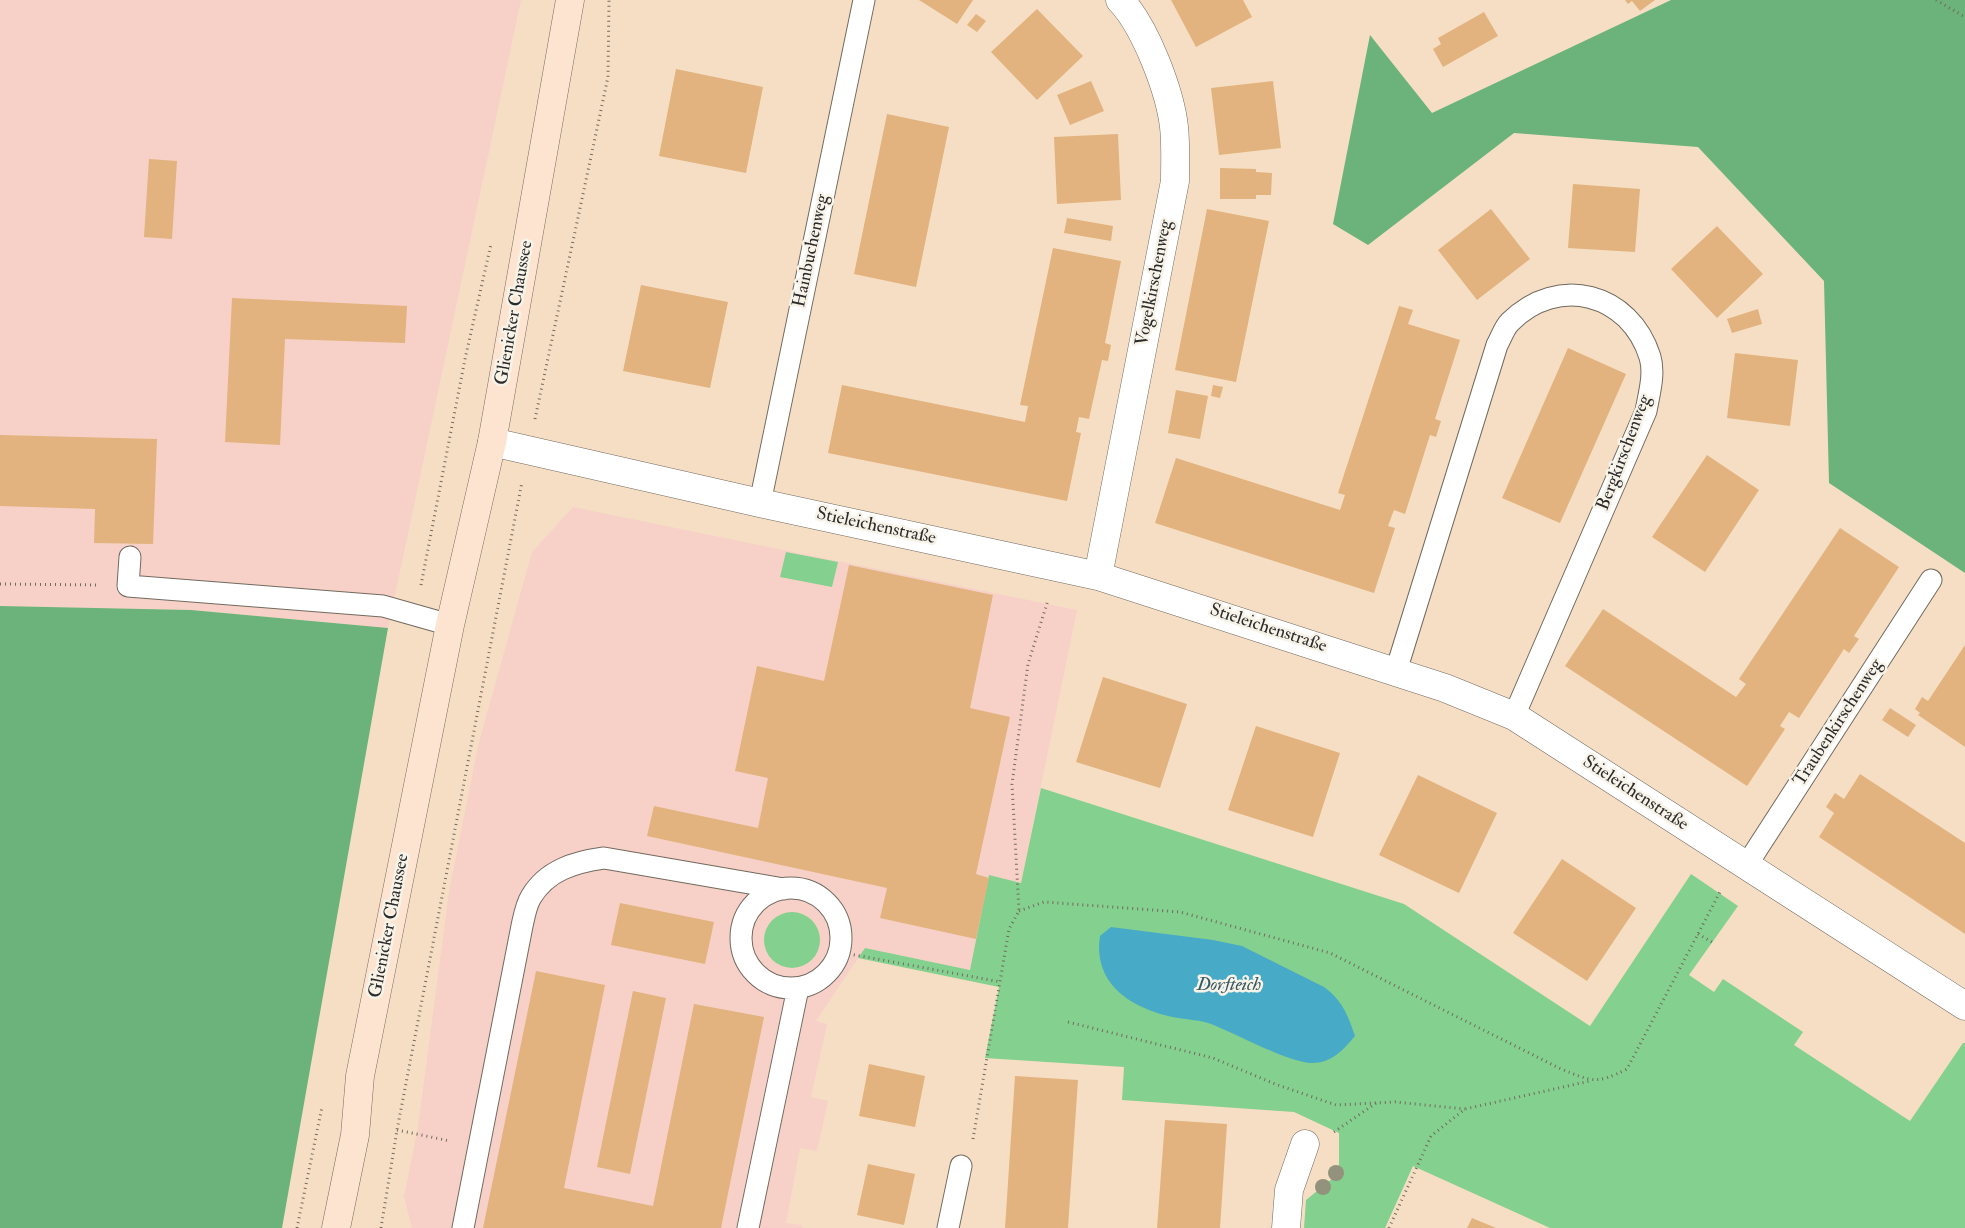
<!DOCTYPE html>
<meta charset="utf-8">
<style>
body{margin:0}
canvas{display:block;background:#f5dec3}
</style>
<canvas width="1965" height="1228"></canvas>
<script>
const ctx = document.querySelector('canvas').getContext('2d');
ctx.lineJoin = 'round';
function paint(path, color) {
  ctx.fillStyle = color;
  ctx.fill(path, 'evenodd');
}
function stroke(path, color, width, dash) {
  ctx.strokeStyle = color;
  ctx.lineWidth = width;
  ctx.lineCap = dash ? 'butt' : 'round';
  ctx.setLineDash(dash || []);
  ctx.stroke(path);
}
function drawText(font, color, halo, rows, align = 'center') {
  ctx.font = font + ' "IM FELL Double Pica",serif';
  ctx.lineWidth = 5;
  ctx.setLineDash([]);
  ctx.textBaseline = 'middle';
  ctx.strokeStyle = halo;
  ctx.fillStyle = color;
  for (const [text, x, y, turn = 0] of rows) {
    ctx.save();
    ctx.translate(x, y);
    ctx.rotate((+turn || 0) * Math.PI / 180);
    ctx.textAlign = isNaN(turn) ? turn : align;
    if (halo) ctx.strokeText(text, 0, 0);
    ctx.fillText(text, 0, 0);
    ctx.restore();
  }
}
paint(new Path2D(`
 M 0,0 L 521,0 L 388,628 L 191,610 L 0,606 Z
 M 573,507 L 1077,610 L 1021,883 L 989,876 L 970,970 L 865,948 L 816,1021 L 827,1024 L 811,1097 L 828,1101 L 817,1151 L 800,1148 L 786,1223 L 802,1225 L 802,1228 L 412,1228 L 404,1197 L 418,1127 L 449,892 L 478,746 L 532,552 Z`), '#f7d1c7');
paint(new Path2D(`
 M 786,552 L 838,562 L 832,587 L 780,577 Z
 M 1041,788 L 1404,904 L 1590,1026 L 1691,874 L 1738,906 L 1689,975 L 1714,992 L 1723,979 L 1803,1032 L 1794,1045 L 1910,1121 L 1963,1043 L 1965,1043 L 1965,1228 L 1550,1228 L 1413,1166 L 1385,1228 L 1304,1228 L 1306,1200 L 1339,1173 L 1339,1133 L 1294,1112 L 1122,1100 L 1124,1067 L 985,1058 L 999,987 L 858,958 L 865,948 L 970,970 L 989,875 L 1021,883 Z
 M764 940a28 28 0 1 1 56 0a28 28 0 1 1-56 0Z`), '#84d18f');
paint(new Path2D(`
 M 1671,0 L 1965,0 L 1965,573 L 1829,483 L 1824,281 L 1698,147 L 1514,133 L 1368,245 L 1333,224 L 1370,35 L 1432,113 Z
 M 0,606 L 191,610 L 388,628 L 282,1228 L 0,1228 Z`), '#6bb37a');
paint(new Path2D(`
 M 1111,927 L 1213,940 L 1242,946 L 1324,987 C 1342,1000 1348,1015 1355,1036 C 1343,1050 1332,1063 1312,1063 C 1290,1063 1238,1035 1216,1026 C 1202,1019 1183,1020 1168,1016 C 1128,1006 1093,982 1100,936 Z`), '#47aac6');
paint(new Path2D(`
 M 919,0 L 973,0 L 957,24 Z
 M 1171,0 L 1243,0 L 1252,17 L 1196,47 Z
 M 1625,0 L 1655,0 L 1640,11 L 1632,1 L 1628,4 Z
 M 1037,9 L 1083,56 L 1037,100 L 991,52 Z
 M 1484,12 L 1498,36 L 1443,67 L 1433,49 L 1441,44 L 1438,38 Z
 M 976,14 L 986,21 L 977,32 L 967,25 Z
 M 676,69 L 763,87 L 746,173 L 659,156 Z
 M 1091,81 L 1104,111 L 1070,125 L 1057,95 Z
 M 1273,81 L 1281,148 L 1219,155 L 1211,88 Z
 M 887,114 L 949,127 L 916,287 L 854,274 Z
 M 1118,134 L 1121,200 L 1057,204 L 1054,137 Z
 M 149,159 L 177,161 L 172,239 L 144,237 Z
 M 1220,168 L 1256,169 L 1256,172 L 1272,173 L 1271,195 L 1256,195 L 1256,199 L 1220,199 Z
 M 1573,184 L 1640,189 L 1635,252 L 1568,248 Z
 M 1207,209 L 1269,221 L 1236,382 L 1175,370 Z
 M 1491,209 L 1530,259 L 1477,300 L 1438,250 Z
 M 1067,218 L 1113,226 L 1111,241 L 1064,233 Z
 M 1717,226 L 1763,274 L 1717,318 L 1671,269 Z
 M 1053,248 L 1121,261 L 1105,343 L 1111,345 L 1108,361 L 1102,360 L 1089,419 L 1079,417 L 1076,432 L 1081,433 L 1067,501 L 828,453 L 842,385 L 1025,422 L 1028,406 L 1020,405 Z
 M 641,285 L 728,302 L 710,388 L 623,371 Z
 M 232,298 L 407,306 L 405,343 L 285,339 L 280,445 L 225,442 Z
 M 1399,306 L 1413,310 L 1408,324 L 1460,340 L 1435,419 L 1441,421 L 1436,437 L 1430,435 L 1405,514 L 1394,510 L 1388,526 L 1395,528 L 1374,593 L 1155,523 L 1176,458 L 1340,510 L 1345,495 L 1338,493 Z
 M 1758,309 L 1762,324 L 1732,333 L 1727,319 Z
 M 1568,348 L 1626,374 L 1560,523 L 1502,498 Z
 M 1735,353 L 1798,360 L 1790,426 L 1727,418 Z
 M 1213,385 L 1223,387 L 1220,398 L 1211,396 Z
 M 1176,390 L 1208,396 L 1200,439 L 1168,433 Z
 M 0,435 L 157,439 L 153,544 L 94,543 L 95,509 L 0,506 Z
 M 1707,455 L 1759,490 L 1705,572 L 1652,537 Z
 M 1840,528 L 1899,567 L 1854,636 L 1859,639 L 1849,653 L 1844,649 L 1799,718 L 1789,712 L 1780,726 L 1785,729 L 1747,786 L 1565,666 L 1603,609 L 1736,697 L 1746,684 L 1739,679 Z
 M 849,565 L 993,595 L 970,708 L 1010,717 L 976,874 L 989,878 L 976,939 L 880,918 L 887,888 L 647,836 L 654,806 L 758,828 L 768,778 L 735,771 L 757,666 L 824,681 Z
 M 1965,645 L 1965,747 L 1918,715 L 1920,713 L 1915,709 L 1922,697 L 1928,701 Z
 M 1103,677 L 1187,704 L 1160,788 L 1076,762 Z
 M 1890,708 L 1916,725 L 1908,737 L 1882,720 Z
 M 1256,726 L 1340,753 L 1313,837 L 1228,810 Z
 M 1860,774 L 1965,843 L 1965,934 L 1819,837 L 1834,813 L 1826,807 L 1835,793 L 1844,799 Z
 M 1418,775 L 1497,813 L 1459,893 L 1379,855 Z
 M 1562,859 L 1636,908 L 1587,981 L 1513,933 Z
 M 620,903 L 714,922 L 705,964 L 611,945 Z
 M 536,971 L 605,985 L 564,1188 L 653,1206 L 694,1004 L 764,1017 L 721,1228 L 483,1228 Z
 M 633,991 L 666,998 L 630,1174 L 597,1167 Z
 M 869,1064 L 925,1076 L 915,1127 L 859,1116 Z
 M 1015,1076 L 1078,1080 L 1068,1228 L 1005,1228 Z
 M 1165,1120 L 1227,1124 L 1220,1228 L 1157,1228 Z
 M 868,1164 L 915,1174 L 904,1225 L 857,1215 Z
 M 1472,1218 L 1496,1228 L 1467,1228 Z`), '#e2b37e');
const service = new Path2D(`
 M 760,503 L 864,0
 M 130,557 L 128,586 L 383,606 L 450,625
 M 1396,671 L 1497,345 C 1501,338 1504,328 1510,322 C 1558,274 1630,293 1650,357 C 1655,374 1649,394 1646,411 L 1514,716
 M 1746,866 L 1931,580
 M741 938a50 50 0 1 1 100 0a50 50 0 1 1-100 0Z
 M 463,1228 L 522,926 C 524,917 526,905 531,897 C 547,870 575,862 604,858 L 784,889
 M 748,1228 L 798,988
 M 948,1228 L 961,1166`);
const minor = new Path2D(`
 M 492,442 L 760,503 L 1098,576 L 1445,688 L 1514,716 L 1965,1006
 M 1098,576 L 1175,181 C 1175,164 1176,145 1174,127 C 1170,91 1145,26 1120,0
 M 1286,1228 L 1289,1190 L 1305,1144`);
const secondary = new Path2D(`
 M 336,1228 L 355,1135 L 360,1076 L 450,625 L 492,442 L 570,0`);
stroke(service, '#726a60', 23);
stroke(minor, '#726a60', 29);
stroke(secondary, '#726a60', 29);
stroke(new Path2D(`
 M 1936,0 L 1965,17
 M 535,419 L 608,77 L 609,0
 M 0,584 L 100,585
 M 421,585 L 465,359 L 491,244
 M 1019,911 L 1044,902 L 1180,912 L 1330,953 L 1561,1069 C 1591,1081 1596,1085 1627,1069 L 1721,890
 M 1698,934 L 1712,942
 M 839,952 L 1001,982
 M 1068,1022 L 1213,1058 L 1275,1084 L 1336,1105 L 1395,1102 L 1465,1109
 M 397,1130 L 450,1141
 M 1334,1132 L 1376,1103
 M 973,1139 L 1009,929 L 1019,911 L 1012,784 L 1028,664 L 1048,600
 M 297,1228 L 322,1107
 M 381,1228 L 397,1130 L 522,482
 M 1389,1228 L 1431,1136 L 1465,1109 L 1590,1081`), '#726a60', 3, [1, 4]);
stroke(service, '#fff', 21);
stroke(minor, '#fff', 28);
stroke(secondary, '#fde4d0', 28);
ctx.fillStyle = '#92927d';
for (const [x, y] of [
 [1336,1173],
 [1323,1187]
]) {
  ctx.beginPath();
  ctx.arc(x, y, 8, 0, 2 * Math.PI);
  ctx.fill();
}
drawText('18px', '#2b2b2b', '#f7f3e8', [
 ["Hainbuchenweg",812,251,-78],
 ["Vogelkirschenweg",1155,283,-79],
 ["Glienicker Chaussee",515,313,-80],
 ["Bergkirschenweg",1625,453,-69],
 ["Stieleichenstraße",876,527,12],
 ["Stieleichenstraße",1268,629,18],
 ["Traubenkirschenweg",1839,723,-57],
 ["Stieleichenstraße",1635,794,33],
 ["Glienicker Chaussee",390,926,-79]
]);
drawText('italic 19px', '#355761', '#f7f3e8', [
 ["Dorfteich",1229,986]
]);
</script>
